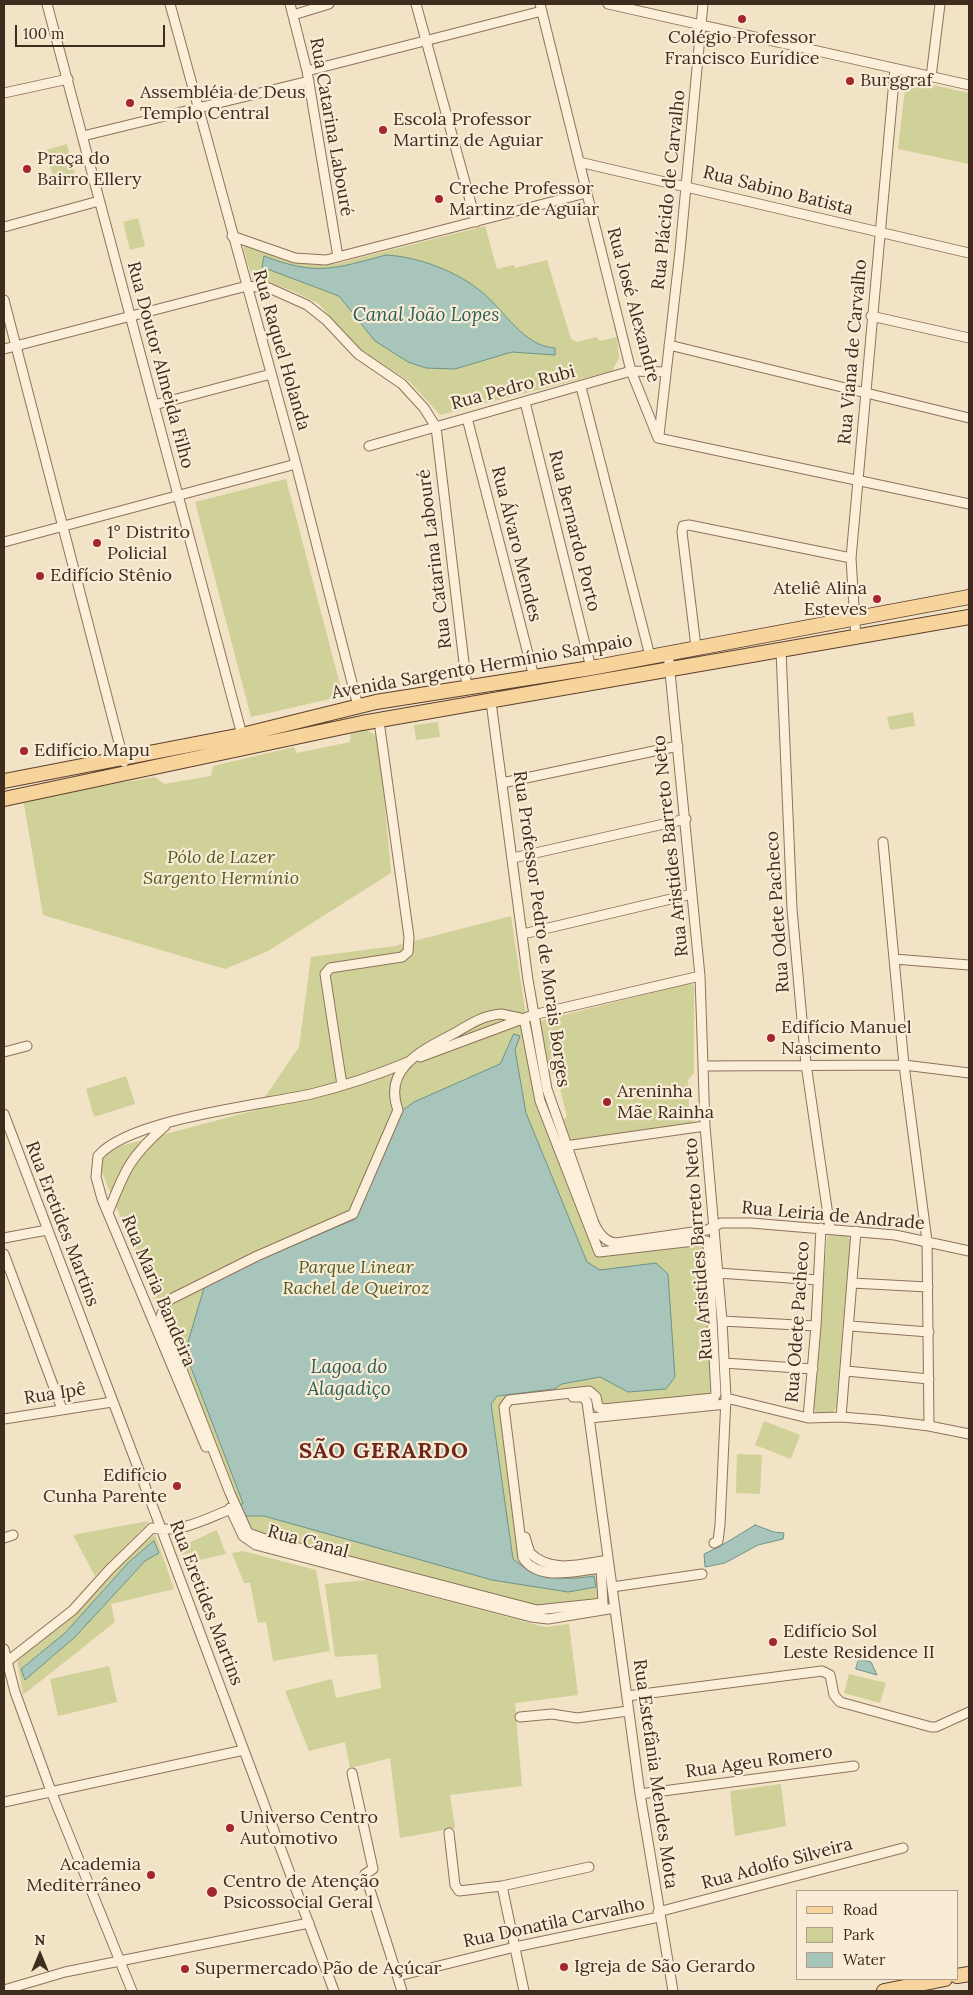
<!DOCTYPE html>
<meta charset="utf-8">
<style>
body{margin:0}
#map{position:relative;width:973px;height:1995px;overflow:hidden;background:#f2e2c6;font-family:Lora,serif}
canvas{display:block}
.frame{position:absolute;inset:0;border:5px solid #3e2c1e;pointer-events:none}
.legend{position:absolute;left:796px;top:1890px;width:162px;height:90px;box-sizing:border-box;background:#f8ecd6;border:1px solid #ae9f8c;margin:0;padding:6px 9px;list-style:none;font-size:15px;color:#3e2c1e}
.legend li{display:flex;align-items:center;gap:10px;height:25px}
.legend b{width:25px;border:1px solid #ae9f8c}
.north{position:absolute;left:15px;top:1930px;width:50px;height:50px;-webkit-text-stroke:4px #f8ecd6;paint-order:stroke;rotate:0deg;font-size:14px;font-weight:700;line-height:20px;text-align:center;color:#3e2c1e}
.north::after{content:'';display:block;margin:auto;width:18px;height:22px;background:#3e2c1e;clip-path:polygon(50% 0,100% 100%,50% 72%,0 100%)}
.scale{position:absolute;left:15px;top:25px;width:150px;height:22px;box-sizing:border-box;border:2px solid #3e2c1e;border-top:0;padding-left:6px;font-size:15px;line-height:18px;white-space:nowrap;color:#3e2c1e;-webkit-text-stroke:4px #f8ecd6;paint-order:stroke}
</style>
<div id="map">
<canvas width="973" height="1995"></canvas>
<div class="frame"></div>
<ul class="legend">
<li><b style="height:6px;background:#f7d49c"></b>Road</li>
<li><b style="height:14px;background:#cfd198"></b>Park</li>
<li><b style="height:14px;background:#a7c5ba"></b>Water</li>
</ul>
<div class="north">N</div>
<div class="scale">100 m</div>
</div>
<script>
const ctx = document.querySelector('canvas').getContext('2d');
ctx.lineJoin = 'round';
function paint(path, color) {
  ctx.fillStyle = color;
  ctx.fill(path, 'evenodd');
}
function stroke(path, color, width, dash) {
  ctx.strokeStyle = color;
  ctx.lineWidth = width;
  ctx.lineCap = dash ? 'butt' : 'round';
  ctx.setLineDash(dash || []);
  ctx.stroke(path);
}
function drawText(font, color, halo, rows, align = 'center') {
  ctx.font = font + ' Lora,serif';
  ctx.lineWidth = 4.5;
  ctx.setLineDash([]);
  ctx.textBaseline = 'middle';
  ctx.strokeStyle = halo;
  ctx.fillStyle = color;
  for (const [text, x, y, turn = 0] of rows) {
    ctx.save();
    ctx.translate(x, y);
    ctx.rotate((+turn || 0) * Math.PI / 180);
    ctx.textAlign = isNaN(turn) ? turn : align;
    if (halo) ctx.strokeText(text, 0, 0);
    ctx.fillText(text, 0, 0);
    ctx.restore();
  }
}
paint(new Path2D(`
 M 906,79 L 969,93 L 969,164 L 898,149 Z
 M 67,144 L 77,183 L 56,189 L 46,150 Z
 M 138,218 L 145,246 L 130,250 L 123,222 Z
 M 485,226 L 497,269 L 514,265 L 515,268 L 547,260 L 571,339 L 577,342 L 597,337 L 599,341 L 617,337 L 619,358 L 612,371 L 440,415 L 409,381 L 357,348 L 319,304 L 295,292 L 266,281 L 253,281 L 243,248 L 246,245 L 294,262 L 335,264 Z
 M 286,479 L 343,696 L 251,717 L 195,502 Z
 M 913,712 L 915,726 L 890,730 L 887,717 Z
 M 438,722 L 440,737 L 416,740 L 414,725 Z
 M 367,730 L 379,738 L 391,873 L 268,951 L 225,969 L 43,915 L 23,799 L 155,777 L 164,784 L 211,776 L 213,766 L 294,747 L 297,753 L 350,742 L 351,733 Z
 M 511,916 L 536,1082 L 596,1249 L 707,1241 L 716,1394 L 603,1409 L 590,1392 L 506,1402 L 523,1558 L 544,1572 L 601,1568 L 604,1600 L 555,1610 L 252,1535 L 94,1153 L 256,1110 L 299,1047 L 311,957 L 395,946 Z
 M 690,983 L 694,986 L 694,1073 L 688,1080 L 689,1108 L 697,1114 L 698,1118 L 692,1123 L 572,1140 L 568,1139 L 562,1120 L 567,1117 L 557,1076 L 548,1071 L 538,1026 L 540,1021 Z
 M 126,1076 L 135,1104 L 94,1117 L 86,1089 Z
 M 831,1233 L 847,1235 L 850,1240 L 836,1408 L 831,1414 L 816,1413 L 813,1407 L 827,1238 Z
 M 764,1421 L 800,1435 L 791,1459 L 755,1445 Z
 M 737,1454 L 762,1455 L 760,1494 L 736,1493 Z
 M 148,1521 L 148,1523 L 95,1576 L 73,1535 Z
 M 217,1530 L 226,1554 L 195,1561 L 193,1552 L 182,1555 L 180,1547 Z
 M 155,1534 L 174,1589 L 111,1604 L 115,1622 L 23,1695 L 17,1661 L 101,1585 L 131,1554 Z
 M 243,1551 L 316,1570 L 330,1651 L 273,1661 L 266,1622 L 258,1623 L 250,1583 L 244,1583 L 232,1553 Z
 M 367,1580 L 545,1627 L 569,1624 L 578,1695 L 515,1703 L 522,1786 L 450,1795 L 455,1828 L 400,1838 L 390,1758 L 350,1768 L 345,1742 L 309,1751 L 285,1691 L 332,1679 L 336,1698 L 381,1688 L 377,1654 L 335,1657 L 325,1584 Z
 M 109,1666 L 117,1702 L 58,1716 L 50,1679 Z
 M 849,1674 L 886,1683 L 880,1703 L 844,1693 Z
 M 781,1784 L 786,1826 L 735,1836 L 730,1791 Z`), '#cfd198');
const water = new Path2D(`
 M 386,255 C 419,257 457,271 483,293 C 505,311 523,346 555,348 L 555,355 L 512,352 L 455,369 L 426,368 L 408,362 L 375,341 L 339,296 L 262,267 L 264,256 C 316,276 334,269 386,255 Z
 M 514,1034 L 520,1036 L 515,1050 L 526,1113 L 587,1262 L 600,1270 L 656,1263 L 668,1274 L 675,1377 L 666,1389 L 628,1392 L 600,1377 L 562,1384 L 554,1389 L 497,1396 L 491,1404 L 513,1559 C 536,1579 565,1581 594,1576 L 596,1587 L 568,1592 L 492,1580 L 264,1516 L 242,1516 L 239,1506 L 243,1503 L 185,1352 L 204,1288 L 252,1263 L 355,1219 L 403,1110 L 414,1102 L 500,1064 Z
 M 755,1525 L 774,1532 L 784,1533 L 783,1539 L 758,1545 L 725,1563 L 705,1567 L 704,1554 C 723,1546 738,1535 755,1525 Z
 M 154,1541 L 159,1553 L 145,1561 L 75,1637 L 25,1680 L 21,1669 L 65,1633 L 128,1563 Z
 M 859,1659 L 871,1662 L 877,1675 L 856,1669 Z`);
paint(water, '#a7c5ba');
stroke(water, '#6d9488', 1);
const street = new Path2D(`
 M 47,4 L 242,735
 M 170,4 L 296,464 L 358,706
 M 290,4 L 307,71 L 338,257
 M 416,4 L 476,222
 M 540,4 L 631,371 L 658,438
 M 608,4 L 969,85
 M 293,15 L 329,4
 M 307,71 L 542,11
 M 931,77 L 940,4
 M 4,93 L 68,79
 M 83,136 L 309,81
 M 579,162 L 969,253
 M 4,227 L 99,201
 M 232,236 L 295,258 L 326,260 L 586,193
 M 4,300 L 124,762
 M 871,316 L 969,338
 M 669,345 L 969,418
 M 4,349 L 247,286 L 269,288 L 307,305 L 326,320 L 358,354 L 402,384 L 424,408 L 436,427 L 467,688
 M 581,387 L 650,656
 M 525,402 L 591,668
 M 154,405 L 271,374
 M 467,418 L 534,677
 M 659,435 L 680,251 L 703,4
 M 658,438 L 969,504
 M 369,446 L 631,371 L 666,372
 M 4,542 L 296,464
 M 856,639 L 851,558 L 895,69
 M 696,647 L 682,532 L 683,526 L 689,525 L 851,558
 M 781,651 L 792,909 L 806,1064 L 830,1229
 M 668,652 L 700,976 L 705,1126 L 722,1321 L 726,1398 L 720,1525 L 718,1541 L 714,1543
 M 491,702 L 528,980 L 547,1089 L 594,1223 C 598,1232 605,1242 616,1243 L 707,1230 L 721,1223 L 751,1223 L 895,1235 L 969,1251
 M 502,783 L 678,746
 M 883,842 L 904,1065 L 927,1241 L 929,1426
 M 513,858 L 686,819
 M 523,934 L 692,894
 M 894,959 L 969,965
 M 501,1014 L 520,1018 L 525,1023 L 540,1101 L 599,1252 L 703,1240 L 707,1241 L 708,1246 L 716,1394 L 714,1398 L 603,1409 L 598,1407 L 596,1397 L 589,1391 L 509,1400 L 504,1407 L 523,1558 C 539,1582 576,1571 601,1568 L 603,1603 L 537,1610 L 265,1539 L 248,1533 L 230,1493 L 161,1316 L 167,1301 L 257,1256 L 353,1214 L 398,1110 C 382,1067 425,1049 455,1033 C 470,1024 484,1015 501,1014 Z
 M 4,1052 L 27,1046
 M 420,1057 L 533,1015 L 700,976
 M 704,1066 L 904,1065 L 969,1073
 M 342,1085 L 325,974 L 330,968 L 402,957 L 408,952 L 409,937 L 379,721
 M 4,1114 L 162,1531 L 334,1991
 M 565,1146 L 705,1126
 M 108,1213 C 124,1172 130,1156 165,1126
 M 4,1238 L 47,1230
 M 4,1254 L 62,1409
 M 718,1273 L 818,1280
 M 852,1283 L 928,1287
 M 722,1321 L 816,1326
 M 850,1326 L 929,1332
 M 724,1363 L 813,1369
 M 846,1371 L 929,1379
 M 573,1397 L 583,1397 L 587,1402 L 640,1794 L 673,1991
 M 726,1398 L 808,1418 L 841,1417 L 879,1420 L 929,1426 L 969,1434
 M 841,1417 L 856,1231
 M 590,1418 L 726,1404
 M 808,1418 L 816,1326 L 821,1228
 M 4,1419 L 112,1402
 M 206,1447 L 102,1199 L 96,1177 L 98,1156 C 129,1119 261,1105 311,1094 C 344,1086 377,1075 408,1062
 M 230,1508 L 243,1536 L 256,1545 L 531,1617 L 548,1619 L 615,1608
 M 525,1537 L 530,1553 C 552,1574 581,1564 608,1560
 M 4,1538 L 13,1535
 M 612,1587 L 702,1574
 M 4,1649 L 15,1692 L 51,1791 L 132,1991
 M 4,1664 L 73,1610 L 109,1570 L 152,1528 C 179,1534 206,1519 231,1509
 M 627,1696 L 822,1671 L 830,1675 L 834,1695 L 840,1702 L 931,1727 L 936,1727 L 969,1712
 M 520,1717 L 552,1714 L 577,1718 L 628,1711
 M 352,1773 L 373,1869 L 365,1874 L 402,1991
 M 640,1794 L 854,1766
 M 4,1802 L 244,1750
 M 449,1833 L 455,1885 L 459,1891 L 502,1886 L 589,1867
 M 502,1886 L 524,1991
 M 658,1912 L 903,1848
 M 398,1976 L 515,1947 L 659,1917
 M 4,1990 L 65,1972 L 309,1923`);
const primary = new Path2D(`
 M 4,781 L 242,735 L 376,702 L 591,668 L 969,597
 M 4,799 L 362,723 L 969,617
 M 957,1976 L 969,1974
 M 884,1991 L 945,1979`);
stroke(street, '#8f725a', 11);
stroke(primary, '#5d402e', 16);
stroke(street, '#fbefda', 9);
stroke(primary, '#f7d49c', 14);
for (const [x, y, r, color] of [
 [742,19,5,"#a3252e"],
 [850,81,5,"#a3252e"],
 [130,103,5,"#a3252e"],
 [383,130,5,"#a3252e"],
 [27,169,5,"#a3252e"],
 [439,199,5,"#a3252e"],
 [97,543,5,"#a3252e"],
 [40,576,5,"#a3252e"],
 [877,599,5,"#a3252e"],
 [24,751,5,"#a3252e"],
 [771,1038,5,"#a3252e"],
 [607,1102,5,"#a3252e"],
 [177,1486,5,"#a3252e"],
 [773,1642,5,"#a3252e"],
 [230,1828,5,"#a3252e"],
 [151,1875,5,"#a3252e"],
 [212,1892,6,"#a3252e"],
 [564,1967,5,"#a3252e"],
 [185,1969,5,"#a3252e"]
]) {
  const dot = new Path2D();
  dot.arc(x, y, r, 0, 2 * Math.PI);
  ctx.fillStyle = color;
  ctx.fill(dot);
  stroke(dot, '#f8ecd6', 2);
}
drawText('18px', '#3e2c1e', '#f8ecd6', [
 ["Colégio Professor",742,38,"center"],
 ["Francisco Eurídice",742,59,"center"],
 ["Burggraf",860,81],
 ["Assembléia de Deus",140,93],
 ["Templo Central",140,114],
 ["Escola Professor",393,120],
 ["Martinz de Aguiar",393,141],
 ["Praça do",37,159],
 ["Bairro Ellery",37,180],
 ["Creche Professor",449,189],
 ["Martinz de Aguiar",449,210],
 ["1° Distrito",107,533],
 ["Policial",107,554],
 ["Edifício Stênio",50,576],
 ["Ateliê Alina",867,589,"right"],
 ["Esteves",867,610,"right"],
 ["Edifício Mapu",34,751],
 ["Edifício Manuel",781,1028],
 ["Nascimento",781,1049],
 ["Areninha",617,1092],
 ["Mãe Rainha",617,1113],
 ["Edifício",167,1476,"right"],
 ["Cunha Parente",167,1497,"right"],
 ["Edifício Sol",783,1632],
 ["Leste Residence II",783,1653],
 ["Universo Centro",240,1818],
 ["Automotivo",240,1839],
 ["Academia",141,1865,"right"],
 ["Mediterrâneo",141,1886,"right"],
 ["Centro de Atenção",223,1882],
 ["Psicossocial Geral",223,1903],
 ["Igreja de São Gerardo",574,1967],
 ["Supermercado Pão de Açúcar",195,1969]
], 'left');
drawText('18px', '#3e2c1e', '#f8ecd6', [
 ["Rua Catarina Labouré",331,127,80],
 ["Rua Plácido de Carvalho",669,190,-84],
 ["Rua Sabino Batista",778,191,14],
 ["Rua José Alexandre",633,305,75],
 ["Rua Raquel Holanda",281,350,74],
 ["Rua Viana de Carvalho",853,352,-85],
 ["Rua Doutor Almeida Filho",160,365,75],
 ["Rua Pedro Rubi",513,388,-15],
 ["Rua Bernardo Porto",574,531,76],
 ["Rua Álvaro Mendes",516,544,76],
 ["Rua Catarina Labouré",435,559,-97],
 ["Avenida Sargento Hermínio Sampaio",482,667,-10],
 ["Rua Aristides Barreto Neto",671,846,-96],
 ["Rua Odete Pacheco",778,912,-94],
 ["Rua Professor Pedro de Morais Borges",541,929,82],
 ["Rua Leiria de Andrade",833,1216,5],
 ["Rua Eretides Martins",62,1224,69],
 ["Rua Aristides Barreto Neto",699,1249,-94],
 ["Rua Maria Bandeira",158,1291,67],
 ["Rua Odete Pacheco",798,1322,-86],
 ["Rua Ipê",55,1394,-9],
 ["Rua Canal",308,1542,15],
 ["Rua Eretides Martins",206,1603,69],
 ["Rua Ageu Romero",759,1762,-8],
 ["Rua Estefânia Mendes Mota",655,1774,82],
 ["Rua Adolfo Silveira",777,1864,-15],
 ["Rua Donatila Carvalho",554,1923,-12]
]);
drawText('italic 18px', '#525c23', '#f8ecd6', [
 ["Pólo de Lazer",221,858],
 ["Sargento Hermínio",221,879],
 ["Parque Linear",356,1268],
 ["Rachel de Queiroz",356,1289]
]);
drawText('italic 19px', '#2d5f58', '#f8ecd6', [
 ["Canal João Lopes",426,316],
 ["Lagoa do",349,1368],
 ["Alagadiço",349,1390]
]);
ctx.letterSpacing = '1px';
drawText('bold 22px', '#6e261a', '#f8ecd6', [
 ["SÃO GERARDO",384,1452]
]);
ctx.letterSpacing = '0px';
</script>
